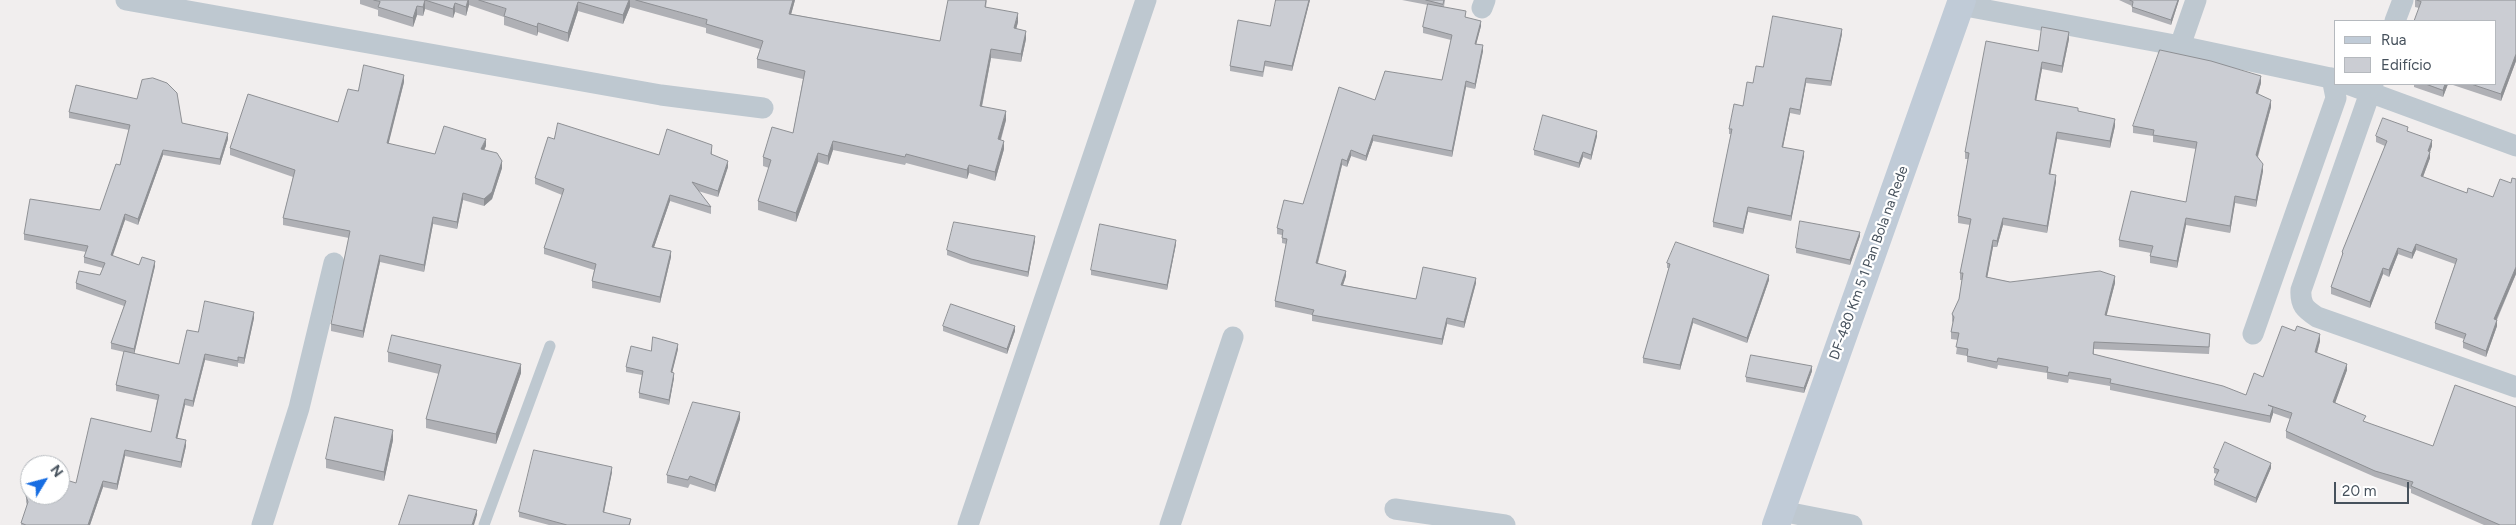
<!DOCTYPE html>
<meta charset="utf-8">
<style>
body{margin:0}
#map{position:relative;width:2516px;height:525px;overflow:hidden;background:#f1eeee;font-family:Figtree,sans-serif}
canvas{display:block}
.legend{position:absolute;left:2334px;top:20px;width:162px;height:65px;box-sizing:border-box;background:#fff;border:1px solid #b5b9be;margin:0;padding:6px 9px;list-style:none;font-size:15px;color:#46515c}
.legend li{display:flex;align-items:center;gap:10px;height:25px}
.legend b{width:25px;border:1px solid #b5b9be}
.north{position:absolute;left:20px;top:455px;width:50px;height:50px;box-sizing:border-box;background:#fff;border:1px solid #b5b9be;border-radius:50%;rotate:53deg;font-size:14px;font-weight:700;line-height:20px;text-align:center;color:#46515c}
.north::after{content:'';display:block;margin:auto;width:18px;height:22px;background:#176de2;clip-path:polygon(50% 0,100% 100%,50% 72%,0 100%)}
.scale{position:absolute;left:2334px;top:482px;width:75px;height:22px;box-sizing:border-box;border:2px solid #46515c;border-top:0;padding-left:6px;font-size:15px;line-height:18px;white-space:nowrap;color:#46515c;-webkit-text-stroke:4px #fff;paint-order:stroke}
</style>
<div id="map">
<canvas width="2516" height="525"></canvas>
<ul class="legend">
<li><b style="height:6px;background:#c0cbd7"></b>Rua</li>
<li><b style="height:14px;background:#cbcdd3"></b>Edifício</li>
</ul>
<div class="north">N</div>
<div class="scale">20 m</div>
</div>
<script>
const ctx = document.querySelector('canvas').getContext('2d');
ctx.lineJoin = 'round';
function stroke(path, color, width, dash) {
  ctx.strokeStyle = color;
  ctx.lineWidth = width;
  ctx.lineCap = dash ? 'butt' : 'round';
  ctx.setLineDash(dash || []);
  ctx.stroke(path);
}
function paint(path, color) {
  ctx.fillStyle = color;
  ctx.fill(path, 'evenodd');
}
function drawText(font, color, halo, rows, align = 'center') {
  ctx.font = font + ' Figtree,sans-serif';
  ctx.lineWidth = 4.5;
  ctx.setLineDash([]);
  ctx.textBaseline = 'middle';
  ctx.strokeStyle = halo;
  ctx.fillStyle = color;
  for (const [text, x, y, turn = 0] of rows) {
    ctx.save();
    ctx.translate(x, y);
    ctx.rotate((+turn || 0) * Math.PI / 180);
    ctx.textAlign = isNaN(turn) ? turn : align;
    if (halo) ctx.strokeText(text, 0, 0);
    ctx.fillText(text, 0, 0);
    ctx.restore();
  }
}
stroke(new Path2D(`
 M 484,525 L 550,346`), '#bec8d0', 11);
stroke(new Path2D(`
 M 126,0 L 661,95 L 763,108
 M 1960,5 L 2180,46 L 2335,79
 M 1482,8 L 1485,0
 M 2395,21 L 2403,0
 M 2180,46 L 2196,0
 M 2347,84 L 2516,146
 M 2373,84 L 2301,290 C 2300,305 2305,309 2317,317 L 2516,387
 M 2253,334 L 2336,98 L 2332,78
 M 1395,509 L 1505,525
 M 1781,511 L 1852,525
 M 262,525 L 299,408 L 334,263
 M 968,525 L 1146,0
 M 1170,525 L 1233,337`), '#bec8d0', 21);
stroke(new Path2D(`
 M 1776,525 L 1962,0`), '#c0cbd7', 28);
paint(new Path2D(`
 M 360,0 L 795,0 L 791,14 L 940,41 L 987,0 L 986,7 L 1018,22 L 1016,29 L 1026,39 L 1021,62 L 991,58 L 982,107 L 1006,120 L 1001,140 L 1004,149 L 995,181 L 969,173 L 967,179 L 906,163 L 905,165 L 833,150 L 828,165 L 818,162 L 796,222 L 758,210 L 758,201 L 769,168 L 763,166 L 763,157 L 793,133 L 803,79 L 757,68 L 757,59 L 760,49 L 706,33 L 706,28 L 630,7 L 623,24 L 578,11 L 568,42 L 538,32 L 537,36 L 504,25 L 504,17 L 469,5 L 466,16 L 455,12 L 453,18 L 425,9 L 423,16 L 417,15 L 413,27 L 378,16 L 378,10 L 360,4 Z
 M 1310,0 L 1292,71 L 1265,66 L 1263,77 L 1230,71 L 1230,66 L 1270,26 Z
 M 1402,0 L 1445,0 L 1444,7 L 1466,17 L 1481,26 L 1476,44 L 1483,51 L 1475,89 L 1466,87 L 1452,157 L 1373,141 L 1366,161 L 1351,156 L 1347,167 L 1342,165 L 1318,263 L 1346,276 L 1343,285 L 1416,299 L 1476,283 L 1464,328 L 1447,324 L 1442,345 L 1312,321 L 1312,315 L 1275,307 L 1275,301 L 1286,244 L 1282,243 L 1282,235 L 1277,234 L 1277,228 L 1303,204 L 1375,100 L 1442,80 L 1451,40 L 1423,33 L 1423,27 L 1428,5 Z
 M 2119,0 L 2179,0 L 2171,25 L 2132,12 L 2132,6 Z
 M 2415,0 L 2516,0 L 2516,61 L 2501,101 L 2450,84 L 2495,84 L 2419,8 L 2415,7 Z
 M 1842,34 L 1831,86 L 1806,83 L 1800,115 L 1790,113 L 1783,147 L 1804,156 L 1791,221 L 1748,212 L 1743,234 L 1713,227 L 1713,222 L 1731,134 L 1729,134 L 1729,129 L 1743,106 L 1753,83 Z
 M 2069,39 L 2062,73 L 2042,69 L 2036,100 L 2078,111 L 2115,126 L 2110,148 L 2057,139 L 2050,174 L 2056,182 L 2047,233 L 2003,225 L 1997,247 L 1993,247 L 1987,277 L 2010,282 L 2115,283 L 2106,316 L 2210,341 L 2209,354 L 2094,349 L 2094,354 L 2246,395 L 2263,377 L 2320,341 L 2317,353 L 2347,370 L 2335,402 L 2516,525 L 2484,525 L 2411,493 L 2411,489 L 2375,477 L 2286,438 L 2286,431 L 2290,419 L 2273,413 L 2270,423 L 2110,390 L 2110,386 L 2069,379 L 2068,383 L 2047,379 L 2047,373 L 1998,365 L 1997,369 L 1967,362 L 1967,356 L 1956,354 L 1958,340 L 1951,339 L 1951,332 L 1953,323 L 1952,321 L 1952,314 L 1959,299 L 1962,280 L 1960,280 L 1960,273 L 1970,225 L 1958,223 L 1958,216 L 1968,159 L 1965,159 L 1965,152 L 2038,51 Z
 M 404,82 L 388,144 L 435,154 L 486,146 L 484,150 L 502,168 L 492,199 L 484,206 L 463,200 L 457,229 L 433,224 L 424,272 L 380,262 L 363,338 L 331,331 L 331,324 L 349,238 L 283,225 L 283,218 L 293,177 L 230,155 L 230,148 L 338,122 L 358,91 Z
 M 2261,83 L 2258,94 L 2271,107 L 2258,157 L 2263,171 L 2256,207 L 2235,203 L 2230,233 L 2186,225 L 2177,268 L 2150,263 L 2150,256 L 2151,253 L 2119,247 L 2119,240 L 2186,202 L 2196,149 L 2153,142 L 2153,136 L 2133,133 L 2133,126 Z
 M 2414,84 L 2448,84 L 2443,97 L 2414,87 Z
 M 69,112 L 182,123 L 228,139 L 220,165 L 163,155 L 138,225 L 125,220 L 112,256 L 139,265 L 155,266 L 134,354 L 179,364 L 198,332 L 254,318 L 244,364 L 238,363 L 238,367 L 205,360 L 193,407 L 185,405 L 177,438 L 186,446 L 181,468 L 125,456 L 117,490 L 103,487 L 90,525 L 21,525 L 27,505 L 26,502 L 26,496 L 76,483 L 151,432 L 157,400 L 116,391 L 116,385 L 124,352 L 111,349 L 111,343 L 124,306 L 76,289 L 76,283 L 100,275 L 103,268 L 84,263 L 84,257 L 86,252 L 24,240 L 24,234 L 100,210 L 120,165 L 129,130 L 69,118 Z
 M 2408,132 L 2432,146 L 2430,152 L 2430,158 L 2423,177 L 2467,193 L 2493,197 L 2516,179 L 2516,274 L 2497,320 L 2497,326 L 2486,357 L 2463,348 L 2463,342 L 2464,339 L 2435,329 L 2435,323 L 2455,264 L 2416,250 L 2412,259 L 2398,254 L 2389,277 L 2383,274 L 2370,308 L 2331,294 L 2331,287 L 2342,258 L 2342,252 L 2385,146 L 2376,142 L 2376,136 Z
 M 1597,136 L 1591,160 L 1583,157 L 1579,168 L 1534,155 L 1534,150 Z
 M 554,139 L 659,155 L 712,151 L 712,155 L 728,167 L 718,197 L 698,191 L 711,207 L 711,214 L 670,201 L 654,247 L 671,257 L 660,303 L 592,288 L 592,281 L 594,270 L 544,254 L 544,248 L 562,195 L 535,184 L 535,178 Z
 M 1860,236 L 1850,265 L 1796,253 L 1796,248 Z
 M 1035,241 L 1028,277 L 971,264 L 947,255 L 947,250 Z
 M 1176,244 L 1167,290 L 1091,275 L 1091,270 Z
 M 1667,263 L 1769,280 L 1747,343 L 1693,323 L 1680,370 L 1643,363 L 1643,358 L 1669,268 L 1667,268 Z
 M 943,326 L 1015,331 L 1007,354 L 943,331 Z
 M 678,349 L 672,373 L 674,378 L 669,405 L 639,398 L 639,393 L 642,375 L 626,372 L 626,367 L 651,351 Z
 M 388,352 L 521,373 L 496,444 L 426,428 L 426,419 L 439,374 L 388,362 Z
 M 1812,371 L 1804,393 L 1746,382 L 1746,377 Z
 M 740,419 L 715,492 L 690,484 L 688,488 L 667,483 L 667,475 Z
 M 393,440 L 384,481 L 326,468 L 326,459 Z
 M 2214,468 L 2271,468 L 2256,503 L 2214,485 L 2214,480 L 2217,474 L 2214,473 Z
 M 612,472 L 604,513 L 631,519 L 630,525 L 549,525 L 519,517 L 519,512 Z`), '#afb0b5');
paint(new Path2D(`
 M 425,0 L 425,9 L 423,16 L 423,7 Z
 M 468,0 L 469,0 L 469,5 L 466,16 L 466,7 Z
 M 629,0 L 630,0 L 630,7 L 623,24 L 623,15 Z
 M 793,0 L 795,0 L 789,22 L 789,14 Z
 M 1309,0 L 1310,0 L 1292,71 L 1292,66 Z
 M 2178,0 L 2179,0 L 2171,25 L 2171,20 Z
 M 578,2 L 578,11 L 568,42 L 568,33 Z
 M 455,3 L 455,12 L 453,18 L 453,9 Z
 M 417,6 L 417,15 L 413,27 L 413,18 Z
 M 1018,13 L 1018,22 L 1014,37 L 1014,28 Z
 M 1481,21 L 1481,26 L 1475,49 L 1475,44 Z
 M 538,23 L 538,32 L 537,36 L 537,27 Z
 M 1842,29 L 1842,34 L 1831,86 L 1831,81 Z
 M 1026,31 L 1026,39 L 1021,62 L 1021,54 Z
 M 2069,32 L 2069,39 L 2062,73 L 2062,66 Z
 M 1483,45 L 1483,51 L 1475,89 L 1475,84 Z
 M 991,49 L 991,58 L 980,115 L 980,106 Z
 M 2516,54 L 2516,61 L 2501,101 L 2501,94 Z
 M 2042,62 L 2042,69 L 2035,107 L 2035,100 Z
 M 404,75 L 404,82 L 387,150 L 387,143 Z
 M 2261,76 L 2261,83 L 2256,100 L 2256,93 Z
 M 1806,78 L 1806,83 L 1800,115 L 1800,110 Z
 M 1466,81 L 1466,87 L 1452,157 L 1452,151 Z
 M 2445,84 L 2448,84 L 2443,97 L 2443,90 Z
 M 2271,100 L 2271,107 L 2256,162 L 2256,155 Z
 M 1790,108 L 1790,113 L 1782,152 L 1782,147 Z
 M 1006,111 L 1006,120 L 998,148 L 998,139 Z
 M 2115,119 L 2115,126 L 2110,148 L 2110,141 Z
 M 1597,131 L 1597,136 L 1591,160 L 1591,155 Z
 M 2057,132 L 2057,139 L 2049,181 L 2049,174 Z
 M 228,133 L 228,139 L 220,165 L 220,159 Z
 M 1373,135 L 1373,141 L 1366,161 L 1366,156 Z
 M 486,139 L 486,146 L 481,156 L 481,149 Z
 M 2432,140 L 2432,146 L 2428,157 L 2428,151 Z
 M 833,141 L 833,150 L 828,165 L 828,156 Z
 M 1004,141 L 1004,149 L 995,181 L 995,172 Z
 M 163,150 L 163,155 L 138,225 L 138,219 Z
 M 1351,150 L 1351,156 L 1347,167 L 1347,161 Z
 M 1804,151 L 1804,156 L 1791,221 L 1791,216 Z
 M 1583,152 L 1583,157 L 1579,168 L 1579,163 Z
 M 2430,152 L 2430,158 L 2421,182 L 2421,176 Z
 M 818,153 L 818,162 L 796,222 L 796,213 Z
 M 1342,159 L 1342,165 L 1316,269 L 1316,263 Z
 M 502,161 L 502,168 L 492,199 L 484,206 L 484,199 Z
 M 728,161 L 728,167 L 718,197 L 718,191 Z
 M 2263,164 L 2263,171 L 2256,207 L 2256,200 Z
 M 969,165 L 969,173 L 967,179 L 967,170 Z
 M 2056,175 L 2056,182 L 2047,233 L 2047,226 Z
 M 463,193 L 463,200 L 457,229 L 457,222 Z
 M 670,195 L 670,201 L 652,253 L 652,247 Z
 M 2235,196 L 2235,203 L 2230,233 L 2230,226 Z
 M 1748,207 L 1748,212 L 1743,234 L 1743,229 Z
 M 125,214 L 125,220 L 111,261 L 111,255 Z
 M 433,217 L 433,224 L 424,272 L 424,265 Z
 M 2003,218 L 2003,225 L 1997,247 L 1997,241 Z
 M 2186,218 L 2186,225 L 2177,268 L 2177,261 Z
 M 1860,232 L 1860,236 L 1850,265 L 1850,260 Z
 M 1035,236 L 1035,241 L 1028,277 L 1028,272 Z
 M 1176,240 L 1176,244 L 1167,290 L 1167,285 Z
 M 1993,240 L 1993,247 L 1986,284 L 1986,277 Z
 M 2416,244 L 2416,250 L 2412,259 L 2412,253 Z
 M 2398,248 L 2398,254 L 2389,277 L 2389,270 Z
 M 671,251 L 671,257 L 660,303 L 660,297 Z
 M 380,255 L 380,262 L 363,338 L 363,331 Z
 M 155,261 L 155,266 L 134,355 L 134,349 Z
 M 2516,267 L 2516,274 L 2494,325 L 2494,319 Z
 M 2383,268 L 2383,274 L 2370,308 L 2370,302 Z
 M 1346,271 L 1346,276 L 1341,291 L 1341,285 Z
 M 1769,275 L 1769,280 L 1747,343 L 1747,338 Z
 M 2115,276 L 2115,283 L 2105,322 L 2105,315 Z
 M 1476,278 L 1476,283 L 1464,328 L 1464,322 Z
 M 254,312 L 254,318 L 244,364 L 244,358 Z
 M 1447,318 L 1447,324 L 1442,345 L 1442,339 Z
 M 1693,318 L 1693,323 L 1680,370 L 1680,365 Z
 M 2497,320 L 2497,326 L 2486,357 L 2486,351 Z
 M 1015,326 L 1015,331 L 1007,354 L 1007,349 Z
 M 2320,334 L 2320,341 L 2315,359 L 2315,352 Z
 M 678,344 L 678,349 L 671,377 L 671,372 Z
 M 205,354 L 205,360 L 193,407 L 193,401 Z
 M 521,364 L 521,373 L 496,444 L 496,434 Z
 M 2347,364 L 2347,370 L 2333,409 L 2333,402 Z
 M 1812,366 L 1812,371 L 1804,393 L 1804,388 Z
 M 674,373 L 674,378 L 669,405 L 669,400 Z
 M 185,399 L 185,405 L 176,444 L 176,438 Z
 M 2273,407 L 2273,414 L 2270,423 L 2270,416 Z
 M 740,412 L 740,419 L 715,492 L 715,485 Z
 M 393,430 L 393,440 L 384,481 L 384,472 Z
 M 186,440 L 186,446 L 181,468 L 181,462 Z
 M 125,450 L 125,456 L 117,490 L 117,484 Z
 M 2271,463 L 2271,468 L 2256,503 L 2256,498 Z
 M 612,467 L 612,472 L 603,517 L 603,512 Z
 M 103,481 L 103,487 L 90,525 L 88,525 Z
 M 477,510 L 477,515 L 474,525 L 472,525 Z`), '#8e9094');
const building = new Path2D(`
 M 374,0 L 468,0 L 466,7 L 455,3 L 453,9 L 425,0 L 423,7 L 417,6 L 413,18 L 378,7 L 380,2 Z
 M 479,0 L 629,0 L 623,15 L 578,2 L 568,33 L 538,23 L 537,27 L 504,16 L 506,9 Z
 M 636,0 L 793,0 L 789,14 L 940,41 L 948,0 L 986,0 L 985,7 L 1018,13 L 1014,28 L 1026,31 L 1021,54 L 991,49 L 980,106 L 1006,111 L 998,139 L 1004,141 L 995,172 L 969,165 L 967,170 L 906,154 L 905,157 L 833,141 L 828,156 L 818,153 L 796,213 L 758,201 L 771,160 L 763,157 L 772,127 L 793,133 L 805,71 L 757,59 L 763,41 L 706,24 L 707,20 Z
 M 1276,0 L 1309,0 L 1292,66 L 1265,61 L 1263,72 L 1230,66 L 1238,20 L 1270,26 Z
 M 1426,0 L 1444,0 L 1443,4 Z
 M 2130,0 L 2178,0 L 2171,20 L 2132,7 L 2133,2 Z
 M 2417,0 L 2516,0 L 2516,54 L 2501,94 L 2471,84 L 2495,84 L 2495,21 L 2414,21 L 2421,2 Z
 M 1428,4 L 1466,11 L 1465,17 L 1481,21 L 1475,44 L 1483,45 L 1475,84 L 1466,81 L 1452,151 L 1373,135 L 1366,156 L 1351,150 L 1347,161 L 1342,159 L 1316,263 L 1346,271 L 1341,285 L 1416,299 L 1423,267 L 1476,278 L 1464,322 L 1447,318 L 1442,339 L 1312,315 L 1314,310 L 1275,301 L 1287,239 L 1282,238 L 1283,230 L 1277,228 L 1284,200 L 1303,204 L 1339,87 L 1375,100 L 1385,71 L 1442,80 L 1452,35 L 1423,27 Z
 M 1773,16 L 1842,29 L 1831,81 L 1806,78 L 1800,110 L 1790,108 L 1782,147 L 1804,151 L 1791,216 L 1748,207 L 1743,229 L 1713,222 L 1732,129 L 1729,129 L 1734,104 L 1743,106 L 1747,82 L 1753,83 L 1756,66 L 1763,67 Z
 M 2042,27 L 2069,32 L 2062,66 L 2042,62 L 2035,100 L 2078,108 L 2078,111 L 2115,119 L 2110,141 L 2057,132 L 2049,174 L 2056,175 L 2047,226 L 2003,218 L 1997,241 L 1993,240 L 1986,277 L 2010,282 L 2100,271 L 2115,276 L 2105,315 L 2210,334 L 2209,347 L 2094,342 L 2093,354 L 2223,386 L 2246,395 L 2254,373 L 2263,377 L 2282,326 L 2295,331 L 2297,326 L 2320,334 L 2315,352 L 2347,364 L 2333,402 L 2366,416 L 2363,421 L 2433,446 L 2455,385 L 2516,407 L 2516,525 L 2500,525 L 2411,486 L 2413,482 L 2375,471 L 2286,431 L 2292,413 L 2268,405 L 2273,407 L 2270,416 L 2110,383 L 2111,379 L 2069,372 L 2068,376 L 2047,372 L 2048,367 L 1998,358 L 1997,362 L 1967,356 L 1968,349 L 1956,347 L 1959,333 L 1951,332 L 1954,317 L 1952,314 L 1959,299 L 1963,273 L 1960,273 L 1971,219 L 1958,216 L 1969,153 L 1965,152 L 1986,41 L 2038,51 Z
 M 2160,50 L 2211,61 L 2261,76 L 2256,93 L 2271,100 L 2256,155 L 2263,164 L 2256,200 L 2235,196 L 2230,226 L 2186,218 L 2177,261 L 2150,256 L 2153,246 L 2119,240 L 2131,191 L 2186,202 L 2197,142 L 2153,135 L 2154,130 L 2133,126 Z
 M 364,65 L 404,75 L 387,143 L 435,154 L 444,126 L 486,139 L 481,149 L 497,153 L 502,161 L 492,192 L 484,199 L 463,193 L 457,222 L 433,217 L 424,265 L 380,255 L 363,331 L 331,324 L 350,231 L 283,218 L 295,170 L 230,148 L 248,94 L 338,122 L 348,89 L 358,91 Z
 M 153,78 L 167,83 L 177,93 L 182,123 L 228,133 L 220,159 L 163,150 L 138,219 L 125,214 L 111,255 L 139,265 L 142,257 L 155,261 L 134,349 L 111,343 L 126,301 L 76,283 L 79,271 L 100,275 L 105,263 L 84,257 L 88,246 L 24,234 L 30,199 L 100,210 L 116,164 L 120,165 L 130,125 L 69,112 L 76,85 L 137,99 L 142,80 Z
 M 2426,84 L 2445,84 L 2443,90 Z
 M 1543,115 L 1597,131 L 1591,155 L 1583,152 L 1579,163 L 1534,150 Z
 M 2383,118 L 2408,127 L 2407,131 L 2432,140 L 2428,151 L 2430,152 L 2421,176 L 2467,193 L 2468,188 L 2493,197 L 2500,179 L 2511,183 L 2512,178 L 2516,179 L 2516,267 L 2494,319 L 2497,320 L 2486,351 L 2463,342 L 2466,334 L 2435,323 L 2457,259 L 2416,244 L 2412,253 L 2398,248 L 2389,270 L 2383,268 L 2370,302 L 2331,287 L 2343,253 L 2342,252 L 2387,141 L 2376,136 Z
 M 558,123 L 659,155 L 667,129 L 712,145 L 711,154 L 728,161 L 718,191 L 692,182 L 711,207 L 670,195 L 652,247 L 671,251 L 660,297 L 592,281 L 596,264 L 544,248 L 564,189 L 535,178 L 548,137 L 554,139 Z
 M 1800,221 L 1860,232 L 1850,260 L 1796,248 Z
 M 954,222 L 1035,236 L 1028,272 L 971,259 L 947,250 Z
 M 1100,224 L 1176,240 L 1167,285 L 1091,270 Z
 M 1676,242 L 1769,275 L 1747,338 L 1693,318 L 1680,365 L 1643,358 L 1670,264 L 1667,263 Z
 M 205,301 L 254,312 L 244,358 L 238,357 L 238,361 L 205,354 L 193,401 L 185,399 L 176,438 L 186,440 L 181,462 L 125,450 L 117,484 L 103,481 L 88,525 L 26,525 L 21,523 L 28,502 L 26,496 L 30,484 L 30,495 L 60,495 L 60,478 L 76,483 L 91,418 L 151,432 L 159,395 L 116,385 L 124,351 L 179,364 L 187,330 L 198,332 Z
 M 951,304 L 1015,326 L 1007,349 L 943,326 Z
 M 392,335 L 521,364 L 496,434 L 426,419 L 441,365 L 388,352 Z
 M 653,337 L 678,344 L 671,372 L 674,373 L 669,400 L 639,393 L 643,371 L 626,367 L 631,346 L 651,351 Z
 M 1751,355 L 1812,366 L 1804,388 L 1746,377 Z
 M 693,402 L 740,412 L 715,485 L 690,476 L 688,480 L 667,475 Z
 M 335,417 L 393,430 L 384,472 L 326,459 Z
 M 2225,442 L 2271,463 L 2256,498 L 2214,480 L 2219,470 L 2214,468 Z
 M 534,450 L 612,467 L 603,512 L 631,519 L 629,525 L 567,525 L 519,512 Z
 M 409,495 L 477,510 L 472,525 L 399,525 Z`);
paint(building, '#cbcdd3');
stroke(building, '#8e9094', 1);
drawText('14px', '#46515c', '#fff', [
 ["DF-480 Km 5 1 Pan Bola na Rede",1869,263,-70]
]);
</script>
